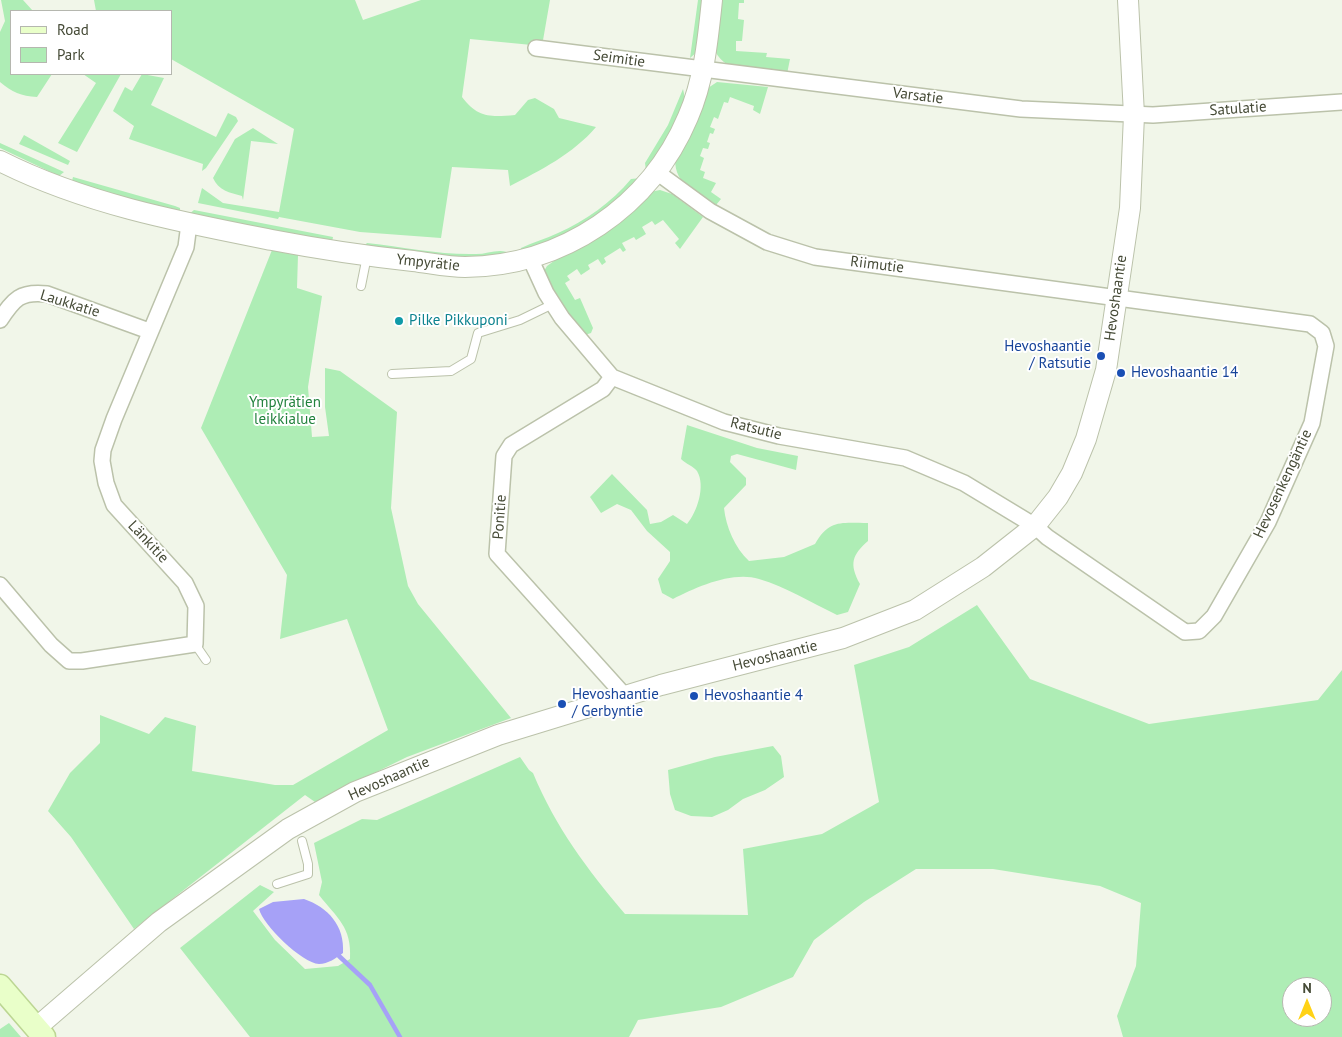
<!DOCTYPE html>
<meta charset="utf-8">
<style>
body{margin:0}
#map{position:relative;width:1342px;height:1037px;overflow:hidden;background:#f1f6e9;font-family:"PT Sans",sans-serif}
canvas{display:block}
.legend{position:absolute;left:10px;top:10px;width:162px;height:65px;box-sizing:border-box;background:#fff;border:1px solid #b5b7af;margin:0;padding:6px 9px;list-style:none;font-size:15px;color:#454a36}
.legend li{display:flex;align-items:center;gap:10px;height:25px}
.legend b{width:25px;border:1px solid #b5b7af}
.north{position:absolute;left:1282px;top:977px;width:50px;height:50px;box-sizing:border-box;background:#fff;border:1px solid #b5b7af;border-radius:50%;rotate:0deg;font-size:14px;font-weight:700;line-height:20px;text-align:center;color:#454a36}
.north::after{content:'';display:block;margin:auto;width:18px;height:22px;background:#ffd216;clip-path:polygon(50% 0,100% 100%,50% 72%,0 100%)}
</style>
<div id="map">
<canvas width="1342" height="1037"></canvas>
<ul class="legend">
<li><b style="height:6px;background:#e9ffc9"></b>Road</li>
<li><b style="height:14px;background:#aeedb5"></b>Park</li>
</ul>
<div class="north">N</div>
</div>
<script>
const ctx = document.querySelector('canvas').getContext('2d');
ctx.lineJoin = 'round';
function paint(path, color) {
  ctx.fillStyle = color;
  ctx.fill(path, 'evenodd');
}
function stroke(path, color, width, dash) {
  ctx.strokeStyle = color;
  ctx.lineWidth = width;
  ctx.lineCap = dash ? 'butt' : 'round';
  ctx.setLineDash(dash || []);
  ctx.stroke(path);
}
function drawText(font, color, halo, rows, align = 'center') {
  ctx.font = font + ' "PT Sans",sans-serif';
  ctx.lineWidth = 4;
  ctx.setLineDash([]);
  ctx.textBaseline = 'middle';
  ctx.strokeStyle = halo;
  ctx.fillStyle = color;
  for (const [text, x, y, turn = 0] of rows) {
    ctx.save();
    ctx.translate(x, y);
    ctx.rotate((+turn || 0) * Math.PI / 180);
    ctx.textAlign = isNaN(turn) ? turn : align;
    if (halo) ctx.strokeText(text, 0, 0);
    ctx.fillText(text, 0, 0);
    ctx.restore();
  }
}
paint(new Path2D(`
 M 1,0 L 23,0 L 33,11 L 11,11 L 11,74 L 52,74 L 37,97 C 21,96 12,92 0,82 L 0,32 L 5,21 Z
 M 94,0 L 355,0 L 363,20 L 421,0 L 550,0 L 542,46 L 470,39 L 462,97 C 478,118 490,117 515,115 L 528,100 L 535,98 L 554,109 L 559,118 L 596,127 C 573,154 541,170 510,186 L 508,170 L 452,167 L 441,238 L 360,232 L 279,217 L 278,219 L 198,203 L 202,188 L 223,203 L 279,212 L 294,129 L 171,59 L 171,11 L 96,11 Z
 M 698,0 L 703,0 L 697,52 L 690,58 Z
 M 720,0 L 744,0 L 744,3 L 739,3 L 738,19 L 744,20 L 742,41 L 736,41 L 736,51 L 767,53 L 766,57 L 790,59 L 787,74 C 764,71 727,76 715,51 Z
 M 83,74 L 121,74 L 77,152 L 58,143 L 96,83 Z
 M 142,74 L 164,78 L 151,105 L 216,137 L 228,113 L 236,117 L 238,121 L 206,168 L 202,171 L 203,164 L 129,139 L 134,126 L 113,111 L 125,87 L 132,91 Z
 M 717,82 L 768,87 L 760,114 L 753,110 L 754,106 L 730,97 L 728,103 L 724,102 L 718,119 L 714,117 L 710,127 L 715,129 L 713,134 L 710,133 L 707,142 L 710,143 L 708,149 L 703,148 L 700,156 L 704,158 L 700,170 L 705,172 L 703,178 L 716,183 L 711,192 L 721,199 L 716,205 C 696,192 675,186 675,159 L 708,88 Z
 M 683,89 C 691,113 658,152 646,171 L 645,163 L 668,125 Z
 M 253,128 L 278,144 L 251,141 L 243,200 L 242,196 C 230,193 218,190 213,178 L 235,139 Z
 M 24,135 L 70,161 L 68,165 L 19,144 Z
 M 0,143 L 64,172 L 59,176 L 0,148 Z
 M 73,177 L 175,206 L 180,208 L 180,213 L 118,197 L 72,181 Z
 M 641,178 L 611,207 L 561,238 L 520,252 L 521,248 C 533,242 546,239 558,233 C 585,221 612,202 631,179 Z
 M 660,190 L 672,194 L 703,217 L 680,249 L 675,243 L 679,239 L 663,220 L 655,225 L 652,221 L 642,227 L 646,234 L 636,240 L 634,237 L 622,243 L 626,250 L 623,252 L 620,248 L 604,258 L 606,262 L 602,265 L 598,259 L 588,265 L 590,269 L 581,275 L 577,269 L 567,276 L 570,280 L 565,283 L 575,300 L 580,298 L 593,328 L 591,333 L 585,335 L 557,301 L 544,271 L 547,266 L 650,192 Z
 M 194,210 L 333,237 L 332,242 L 188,215 Z
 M 367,243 C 404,247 440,255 476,254 C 488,254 501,247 511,254 L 478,259 L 363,247 Z
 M 272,250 L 298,255 L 297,288 L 322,296 L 308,387 L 312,437 L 329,436 L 325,407 L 325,368 L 340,371 L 397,412 L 391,508 L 408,586 L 418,604 L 511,718 L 407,757 L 315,802 L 305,795 L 134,929 L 71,837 L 48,811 L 70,773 L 100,743 L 100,715 L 149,734 L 165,717 L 196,726 L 192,771 L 275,785 L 293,785 L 388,730 L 347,619 L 280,639 L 287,575 L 201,428 Z
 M 687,425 L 757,448 L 798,456 L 796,470 L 737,454 L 731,456 L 730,462 L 746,478 L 746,485 L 724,508 C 726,527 735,548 749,561 L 784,557 L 815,544 C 829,519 842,523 868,523 L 868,541 C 852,555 849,564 860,584 L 848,612 L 837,615 C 812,603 786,587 759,579 C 732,571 697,587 673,599 L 662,593 L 658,579 L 670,561 L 670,552 L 647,531 L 631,510 L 617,504 L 601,513 L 590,497 L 612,474 L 647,510 L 650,524 L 661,522 L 673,515 L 687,524 C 697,512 706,486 697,471 C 693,466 686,464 681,459 Z
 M 977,605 L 1030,679 L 1149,724 L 1318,700 L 1342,670 L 1342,1037 L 1123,1037 L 1117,1016 L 1136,966 L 1141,903 L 1100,886 L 993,869 L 916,869 L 864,902 L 814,940 L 793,977 L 721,1007 L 638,1020 L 629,1037 L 250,1037 L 180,948 L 260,885 L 274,892 L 253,911 L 275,940 L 305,969 L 338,966 L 350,959 C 352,927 337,918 319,895 L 322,882 L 314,843 L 362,819 L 377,820 L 520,757 L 529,770 L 533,773 C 556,828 587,869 625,914 L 748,915 L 743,849 L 822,834 L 879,802 L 854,665 L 909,647 ZM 1292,987 L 1322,987 L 1322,1017 L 1292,1017 Z
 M 773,746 L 781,756 L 784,777 L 765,790 L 743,799 L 728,810 L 712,817 L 691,816 L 675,810 L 670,794 L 668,770 L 715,757 Z
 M 9,1023 L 21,1037 L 0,1037 L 0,1029 Z`), '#aeedb5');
paint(new Path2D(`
 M 304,899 C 328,907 345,926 343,953 C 336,958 328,964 319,964 C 302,963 263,925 259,909 L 273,902 Z`), '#a6a1f7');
stroke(new Path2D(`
 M 339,956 L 370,985 L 400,1037`), '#a6a1f7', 4.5);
const service = new Path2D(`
 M 361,286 L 367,256
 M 392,374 L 451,371 L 471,359 L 478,333 L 520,320 L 553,304
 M 195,644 L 206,660
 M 277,884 L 308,874 L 308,864 L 302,841`);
const minor = new Path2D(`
 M 536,48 L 1021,109 L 1153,115 L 1342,102
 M 530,258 L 546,293 L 562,318 L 612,377 L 724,422 L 779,436 L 905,458 L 964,483 L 1035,526 L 1047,537 L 1185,632 L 1199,631 L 1214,616 L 1268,522 L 1312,423 L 1326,346 L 1322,333 L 1310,324 L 815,257 L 767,242 L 710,211 L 658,173
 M 0,320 C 14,299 20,291 47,294 L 149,331
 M 612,377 L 603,389 L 511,445 L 504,456 L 497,554 L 624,695
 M 0,585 L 51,645 L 69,661 L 82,661 L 195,644 L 196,606 L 185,583 L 114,505 L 106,483 L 102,461 L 103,450 L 114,419 L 186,247 L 189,224`);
const tertiary = new Path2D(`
 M 0,161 C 85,204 180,222 272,240 C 319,249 365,256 413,261 C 430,263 448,267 465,267 C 563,266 650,207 688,117 C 704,81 708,39 712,0
 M 36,1028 L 159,922 L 288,829 L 355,792 L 498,735 L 661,685 L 843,638 L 915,610 L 983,567 L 1035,526 L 1058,497 L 1072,473 L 1086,439 L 1106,370 L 1130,208 L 1134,115 L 1128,0`);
const secondary = new Path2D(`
 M 0,986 L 44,1037`);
stroke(service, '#bbc2aa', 10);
stroke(minor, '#bbc2aa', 18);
stroke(tertiary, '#bbc2aa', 22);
stroke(secondary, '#bcd693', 25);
stroke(service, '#fff', 8);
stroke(minor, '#fff', 15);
stroke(tertiary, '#fff', 20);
stroke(secondary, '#e9ffc9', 22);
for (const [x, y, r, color] of [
 [399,321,5,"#0f9aa8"],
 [1101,356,5,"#1a4fb4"],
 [1121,373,5,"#1a4fb4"],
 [694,696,5,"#1a4fb4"],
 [562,704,5,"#1a4fb4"]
]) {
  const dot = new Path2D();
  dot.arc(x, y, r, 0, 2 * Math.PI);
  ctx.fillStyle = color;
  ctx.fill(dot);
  stroke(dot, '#fff', 2);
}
drawText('15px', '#454a36', '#fff', [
 ["Seimitie",619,59,8],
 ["Varsatie",918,96,7],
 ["Satulatie",1238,109,-4],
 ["Ympyrätie",428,263,6],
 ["Riimutie",877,265,7],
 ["Hevoshaantie",1116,298,-82],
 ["Laukkatie",70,304,17],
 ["Ratsutie",756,429,14],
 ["Hevosenkengäntie",1283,484,-65],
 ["Ponitie",500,517,-86],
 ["Länkitie",148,542,47],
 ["Hevoshaantie",775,656,-14],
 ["Hevoshaantie",389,779,-24]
]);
drawText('15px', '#0d838f', '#fff', [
 ["Pilke Pikkuponi",409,321]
], 'left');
drawText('15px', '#164399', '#fff', [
 ["Hevoshaantie",1091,347,"right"],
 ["/ Ratsutie",1091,364,"right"],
 ["Hevoshaantie 14",1131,373],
 ["Hevoshaantie",572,695],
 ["/ Gerbyntie",572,712],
 ["Hevoshaantie 4",704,696]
], 'left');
drawText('15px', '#23823e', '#fff', [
 ["Ympyrätien",285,403],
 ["leikkialue",285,420]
]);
</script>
